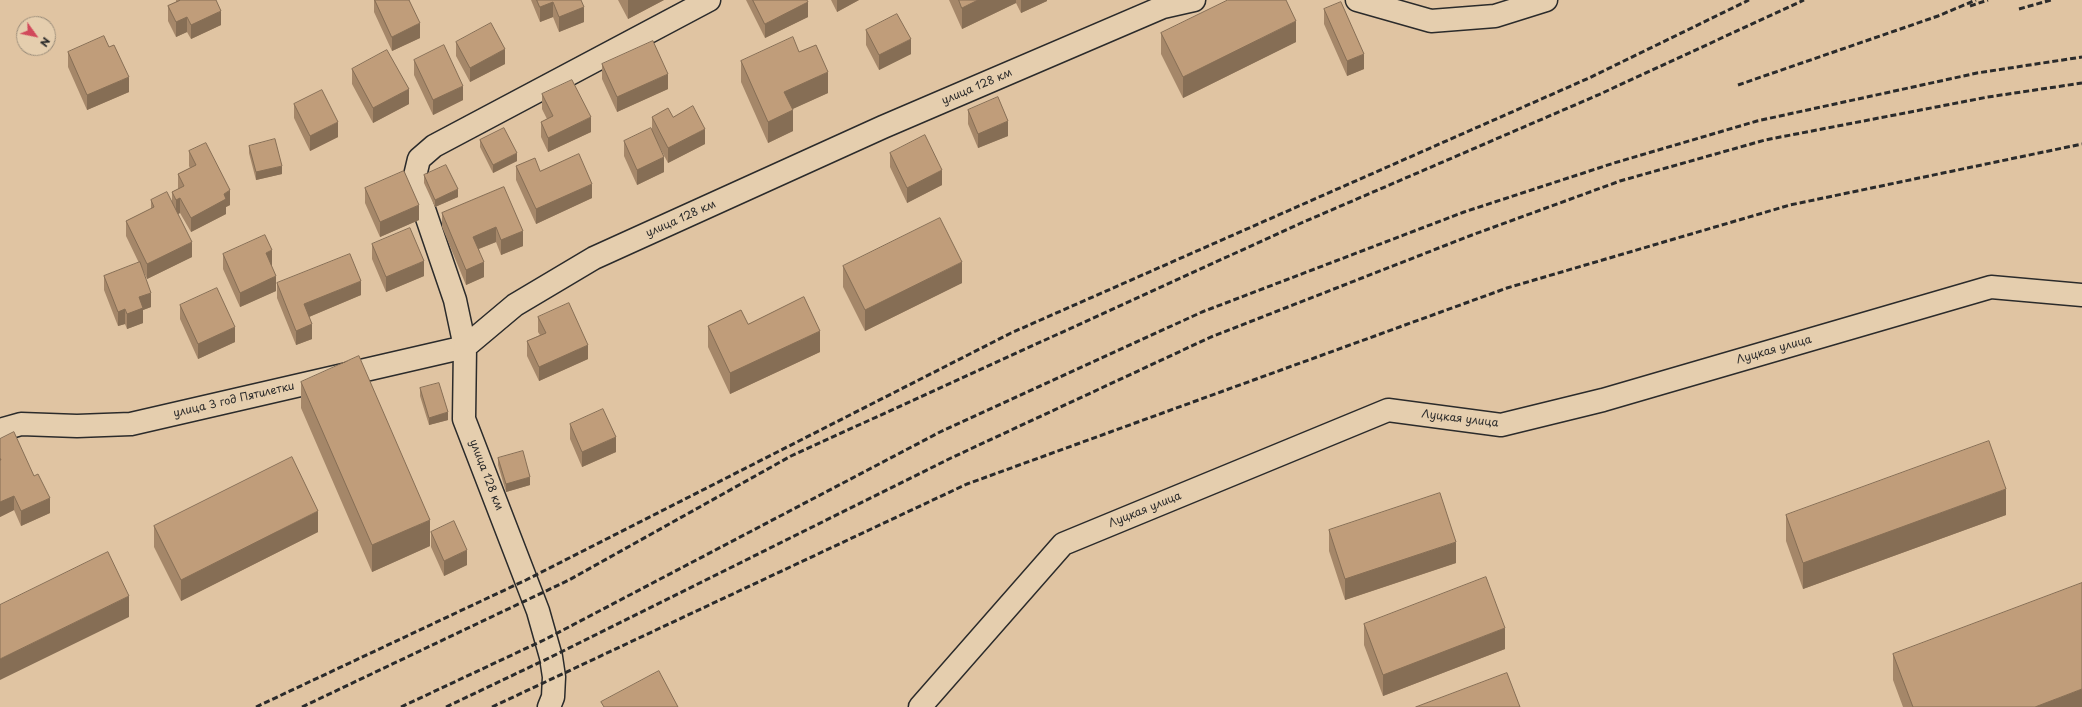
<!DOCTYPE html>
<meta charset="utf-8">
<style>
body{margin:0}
#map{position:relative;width:2082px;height:707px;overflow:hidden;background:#e0c4a2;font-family:"Playpen Sans",sans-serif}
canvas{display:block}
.north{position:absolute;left:16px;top:16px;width:40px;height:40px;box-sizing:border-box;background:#e5ceae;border:1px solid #9b8d7a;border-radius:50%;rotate:123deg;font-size:11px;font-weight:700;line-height:16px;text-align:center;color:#2b2b2b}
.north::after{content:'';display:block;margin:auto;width:14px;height:18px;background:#d1495b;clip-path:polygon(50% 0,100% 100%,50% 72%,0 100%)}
</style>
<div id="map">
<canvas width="2082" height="707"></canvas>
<div class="north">N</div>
</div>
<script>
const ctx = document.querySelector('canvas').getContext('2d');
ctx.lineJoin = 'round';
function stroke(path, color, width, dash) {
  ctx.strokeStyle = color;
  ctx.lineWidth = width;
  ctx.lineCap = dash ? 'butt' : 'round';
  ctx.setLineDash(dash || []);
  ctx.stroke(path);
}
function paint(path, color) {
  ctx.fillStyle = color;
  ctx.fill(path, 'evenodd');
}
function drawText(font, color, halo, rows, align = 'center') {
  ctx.font = font + ' "Playpen Sans",sans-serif';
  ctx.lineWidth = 3.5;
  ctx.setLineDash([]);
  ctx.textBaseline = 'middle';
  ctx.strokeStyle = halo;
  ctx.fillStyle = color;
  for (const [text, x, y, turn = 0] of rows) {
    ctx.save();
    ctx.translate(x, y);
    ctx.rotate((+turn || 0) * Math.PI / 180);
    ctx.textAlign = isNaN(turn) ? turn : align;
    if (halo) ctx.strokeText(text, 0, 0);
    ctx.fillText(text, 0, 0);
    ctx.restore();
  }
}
const minor = new Path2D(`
 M 0,430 L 21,424 L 77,426 L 131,424 L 465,347 L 455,300 L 414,180 L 419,159 L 434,146 L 709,0
 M 920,707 L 1063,544 L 1388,410 L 1501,425 L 1603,400 L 1991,287 L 2082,295`);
const tertiary = new Path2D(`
 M 1357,0 L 1431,21 L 1495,16 L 1546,0
 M 549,707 L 553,697 L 554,677 L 551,657 L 538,611 L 464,419 L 465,347 L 515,305 L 594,258 L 883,127 L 1163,7 L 1194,0`);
stroke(minor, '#2b2b2b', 25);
stroke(tertiary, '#2b2b2b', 25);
stroke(minor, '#e5ceae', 22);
stroke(tertiary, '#e5ceae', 22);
stroke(new Path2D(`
 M 1970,6 L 1988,0
 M 2019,9 L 2051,0
 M 1738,85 L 1938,16 L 1976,0
 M 256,707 L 526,580 L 1011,333 L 1589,78 L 1749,0
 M 302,707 L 569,580 L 791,456 L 1299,224 L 1598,95 L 1804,0
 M 401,707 L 546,639 L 940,432 L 1202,312 L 1464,212 L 1614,163 L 1757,121 L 1977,73 L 2082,57
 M 446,707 L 551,657 L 951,458 L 1211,337 L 1472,235 L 1620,181 L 1765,140 L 1988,97 L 2082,83
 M 492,707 L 967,484 L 1507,288 L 1790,205 L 2082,144`), '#2b2b2b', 3, [6, 3]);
paint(new Path2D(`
 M 176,0 L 216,0 L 221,25 L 191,39 L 187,32 L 176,37 L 168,21 L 168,6 L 176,2 Z
 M 374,0 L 409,0 L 420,38 L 392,51 L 374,12 Z
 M 531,0 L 581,0 L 584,22 L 559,32 L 553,17 L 540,22 Z
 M 618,0 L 664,0 L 628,19 Z
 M 746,0 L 807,0 L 808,17 L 765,38 Z
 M 831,0 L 859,0 L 837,12 Z
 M 949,0 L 1047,0 L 1047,1 L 1021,13 L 1016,3 L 962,29 Z
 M 1324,9 L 1364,69 L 1347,76 L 1324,24 Z
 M 866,30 L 911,54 L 879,70 L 866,45 Z
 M 1161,33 L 1296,42 L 1183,98 L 1161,54 Z
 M 456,42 L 505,64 L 470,82 L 456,56 Z
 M 68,52 L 129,92 L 87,110 L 68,67 Z
 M 799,52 L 828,93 L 792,109 L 793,131 L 768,143 L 741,82 L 741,61 Z
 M 414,60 L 463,100 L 433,115 L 414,75 Z
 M 602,64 L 668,89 L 617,112 L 602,79 Z
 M 352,69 L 409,104 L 373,123 L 352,84 Z
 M 542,94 L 591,132 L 548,152 L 541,137 L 541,122 L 547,119 L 542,109 Z
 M 294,104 L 338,137 L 310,151 L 294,118 Z
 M 968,110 L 1008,136 L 978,148 L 968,124 Z
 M 652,117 L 673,117 L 705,144 L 668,163 L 658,144 L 664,172 L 637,185 L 624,156 L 624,141 L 652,131 Z
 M 480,140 L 517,161 L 493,173 L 480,147 Z
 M 249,146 L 282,174 L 256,180 L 249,153 Z
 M 189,151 L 230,205 L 226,207 L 226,214 L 191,232 L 180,213 L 178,214 L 192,257 L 147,279 L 141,266 L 151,307 L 143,310 L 143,323 L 127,329 L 125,324 L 118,326 L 104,290 L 104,276 L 139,263 L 126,236 L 126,221 L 151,209 L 151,200 L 172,202 L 172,192 L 178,189 L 178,174 L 190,168 L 189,166 Z
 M 890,153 L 942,185 L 907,203 L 890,167 Z
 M 516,166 L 540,171 L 592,198 L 536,224 L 516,180 Z
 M 424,175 L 458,197 L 435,207 L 424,183 Z
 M 504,187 L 523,246 L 501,255 L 496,242 L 479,249 L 484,277 L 466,285 L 442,227 L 442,213 Z
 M 365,188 L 419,220 L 380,237 L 365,203 Z
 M 372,244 L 424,276 L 386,292 L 372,259 Z
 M 223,254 L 272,265 L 271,265 L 276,291 L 240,307 L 223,269 Z
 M 843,266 L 962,283 L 865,331 L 843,287 Z
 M 277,283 L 361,295 L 309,317 L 312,339 L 296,345 L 277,298 Z
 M 180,305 L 235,342 L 198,359 L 180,319 Z
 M 538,317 L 588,359 L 539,381 L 527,356 L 527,341 L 540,335 L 538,332 Z
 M 748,324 L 820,352 L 730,394 L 708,347 L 708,326 Z
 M 301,382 L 430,546 L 372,572 L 301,408 Z
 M 420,388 L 448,420 L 429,425 L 420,396 Z
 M 570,424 L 616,452 L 582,467 L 570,439 Z
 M 0,439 L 50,513 L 21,526 L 14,510 L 0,517 Z
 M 498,458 L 530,485 L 506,492 L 498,465 Z
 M 1786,515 L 2006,515 L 1803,589 L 1786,541 Z
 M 154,526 L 318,532 L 181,601 L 154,547 Z
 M 1329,530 L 1456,563 L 1345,600 L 1329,551 Z
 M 431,532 L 467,565 L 444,576 L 431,547 Z
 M 1364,624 L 1505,649 L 1383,696 L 1364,645 Z
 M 1893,654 L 2082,707 L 1903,707 L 1893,680 Z`), '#a58769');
paint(new Path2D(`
 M 628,0 L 664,0 L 628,19 Z
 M 837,0 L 859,0 L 837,12 Z
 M 978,0 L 1016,0 L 1016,3 L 962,29 L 962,8 Z
 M 1021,0 L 1047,0 L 1047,1 L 1021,13 Z
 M 553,2 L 553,17 L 540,22 L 540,7 Z
 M 808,2 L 808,17 L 765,38 L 765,24 Z
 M 584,7 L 584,22 L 559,32 L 559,17 Z
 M 221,11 L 221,25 L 191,39 L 191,25 Z
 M 187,17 L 187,32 L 176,37 L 176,22 Z
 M 1296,21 L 1296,42 L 1183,98 L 1183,77 Z
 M 420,23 L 420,38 L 392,51 L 392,37 Z
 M 911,39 L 911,54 L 879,70 L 879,55 Z
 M 505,49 L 505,64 L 470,82 L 470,68 Z
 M 1364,54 L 1364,69 L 1347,76 L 1347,61 Z
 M 828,72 L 828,93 L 784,113 L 784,92 Z
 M 668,74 L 668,89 L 617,112 L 617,97 Z
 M 129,77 L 129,92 L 87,110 L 87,95 Z
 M 463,86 L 463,100 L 433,115 L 433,100 Z
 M 409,89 L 409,104 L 373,123 L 373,108 Z
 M 793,110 L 793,131 L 768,143 L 768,122 Z
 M 591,117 L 591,132 L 548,152 L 548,138 Z
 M 1008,121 L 1008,136 L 978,148 L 978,134 Z
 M 338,122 L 338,137 L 310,151 L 310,136 Z
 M 705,129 L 705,144 L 668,163 L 668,148 Z
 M 517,153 L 517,161 L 493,173 L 493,165 Z
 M 664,157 L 664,172 L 637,185 L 637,170 Z
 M 282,166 L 282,174 L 256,180 L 256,172 Z
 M 942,170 L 942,185 L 907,203 L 907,188 Z
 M 592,184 L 592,198 L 536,224 L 536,209 Z
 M 458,189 L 458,197 L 435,207 L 435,200 Z
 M 230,190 L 230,205 L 226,207 L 226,214 L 191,232 L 191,218 L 224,194 Z
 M 180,198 L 180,213 L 176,215 L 176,200 Z
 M 419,205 L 419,220 L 380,237 L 380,222 Z
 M 496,227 L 496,242 L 473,251 L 473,237 Z
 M 523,231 L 523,246 L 501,255 L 501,240 Z
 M 192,242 L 192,257 L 147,279 L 147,264 Z
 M 272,250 L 272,265 L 266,268 L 266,253 Z
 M 424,261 L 424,276 L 386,292 L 386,277 Z
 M 484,262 L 484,277 L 466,285 L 466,270 Z
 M 962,262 L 962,283 L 865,331 L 865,310 Z
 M 276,276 L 276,291 L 240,307 L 240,293 Z
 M 361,281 L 361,295 L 304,319 L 304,304 Z
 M 151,293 L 151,307 L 143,310 L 143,323 L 127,329 L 127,314 L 139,297 Z
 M 125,309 L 125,324 L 118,326 L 118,312 Z
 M 312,324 L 312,339 L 296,345 L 296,331 Z
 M 235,327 L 235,342 L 198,359 L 198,344 Z
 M 820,331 L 820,352 L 730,394 L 730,373 Z
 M 588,345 L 588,359 L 539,381 L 539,367 Z
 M 448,412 L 448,420 L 429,425 L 429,418 Z
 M 616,437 L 616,452 L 582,467 L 582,452 Z
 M 530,477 L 530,485 L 506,492 L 506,484 Z
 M 2006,489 L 2006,515 L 1803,589 L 1803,563 Z
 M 14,496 L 14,510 L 0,517 L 0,502 Z
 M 50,498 L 50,513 L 21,526 L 21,511 Z
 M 318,511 L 318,532 L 181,601 L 181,580 Z
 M 430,520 L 430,546 L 372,572 L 372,545 Z
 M 1456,542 L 1456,563 L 1345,600 L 1345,579 Z
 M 467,550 L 467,565 L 444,576 L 444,561 Z
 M 129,596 L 129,617 L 0,680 L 0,659 Z
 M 1505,628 L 1505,649 L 1383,696 L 1383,675 Z
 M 2082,689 L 2082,707 L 2035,707 Z`), '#866e55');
const building = new Path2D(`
 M 181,0 L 216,0 L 221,11 L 191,25 L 187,17 L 176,22 L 168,6 Z
 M 375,0 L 409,0 L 420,23 L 392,37 Z
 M 537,0 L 581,0 L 584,7 L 559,17 L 553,2 L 540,7 Z
 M 753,0 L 807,0 L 808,2 L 765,24 Z
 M 959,0 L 978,0 L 962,8 Z
 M 1228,0 L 1286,0 L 1296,21 L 1183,77 L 1161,33 Z
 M 1341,2 L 1364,54 L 1347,61 L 1324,9 Z
 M 897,14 L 911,39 L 879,55 L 866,30 Z
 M 491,23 L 505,49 L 470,68 L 456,42 Z
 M 104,36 L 109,47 L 114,45 L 129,77 L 87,95 L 68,52 Z
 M 793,37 L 799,52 L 816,45 L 828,72 L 784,92 L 793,110 L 768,122 L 741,61 Z
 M 653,41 L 668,74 L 617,97 L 602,64 Z
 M 444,45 L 463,86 L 433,100 L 414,60 Z
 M 387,50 L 409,89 L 373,108 L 352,69 Z
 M 572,80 L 591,117 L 548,138 L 541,122 L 553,116 L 542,94 Z
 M 322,90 L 338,122 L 310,136 L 294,104 Z
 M 998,97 L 1008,121 L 978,134 L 968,110 Z
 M 693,106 L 705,129 L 668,148 L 652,117 L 668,108 L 673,117 Z
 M 504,128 L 517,153 L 493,165 L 480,140 Z
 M 651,128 L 664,157 L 637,170 L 624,141 Z
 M 925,135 L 942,170 L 907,188 L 890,153 Z
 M 275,139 L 282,166 L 256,172 L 249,146 Z
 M 206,143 L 230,190 L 224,194 L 226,199 L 191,218 L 180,198 L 176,200 L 172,192 L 184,186 L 178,174 L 196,165 L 189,151 Z
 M 579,154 L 592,184 L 536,209 L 516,166 L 535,158 L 540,171 Z
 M 446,165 L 458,189 L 435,200 L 424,175 Z
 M 404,171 L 419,205 L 380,222 L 365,188 Z
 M 504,187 L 523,231 L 501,240 L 496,227 L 473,237 L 484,262 L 466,270 L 442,213 Z
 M 167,192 L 192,242 L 147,264 L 126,221 L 154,207 L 151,200 Z
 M 940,218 L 962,262 L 865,310 L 843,266 Z
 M 410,228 L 424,261 L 386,277 L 372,244 Z
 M 265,235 L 272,250 L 266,253 L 276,276 L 240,293 L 223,254 Z
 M 350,254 L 361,281 L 304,304 L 312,324 L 296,331 L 277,283 Z
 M 140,262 L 151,293 L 139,297 L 143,308 L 127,314 L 125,309 L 118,312 L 104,276 Z
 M 217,288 L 235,327 L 198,344 L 180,305 Z
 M 804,297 L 820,331 L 730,373 L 708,326 L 741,310 L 748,324 Z
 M 569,303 L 588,345 L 539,367 L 527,341 L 546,333 L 538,317 Z
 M 359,356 L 430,520 L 372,545 L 301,382 Z
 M 439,383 L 448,412 L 429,418 L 420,388 Z
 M 603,409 L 616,437 L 582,452 L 570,424 Z
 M 14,432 L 34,476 L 38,474 L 50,498 L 21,511 L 14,496 L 0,502 L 0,460 L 1,460 L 0,458 L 0,439 Z
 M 1989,441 L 2006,489 L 1803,563 L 1786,515 Z
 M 523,451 L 530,477 L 506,484 L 498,458 Z
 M 292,457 L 318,511 L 181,580 L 154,526 Z
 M 1440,493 L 1456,542 L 1345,579 L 1329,530 Z
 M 454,521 L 467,550 L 444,561 L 431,532 Z
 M 108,552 L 129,596 L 0,659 L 0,605 Z
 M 1486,577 L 1505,628 L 1383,675 L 1364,624 Z
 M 2082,583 L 2082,689 L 2035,707 L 1913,707 L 1893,654 Z
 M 659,671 L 678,707 L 604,707 L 601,702 Z
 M 1507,673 L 1520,707 L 1416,707 Z`);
paint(building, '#c09d7a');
stroke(building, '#866e55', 1);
drawText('11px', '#2b2b2b', '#e5ceae', [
 ["улица 128 км",977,87,-23],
 ["улица 128 км",681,219,-24],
 ["Луцкая улица",1774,350,-16],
 ["улица 3 год Пятилетки",234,400,-13],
 ["Луцкая улица",1460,419,7],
 ["улица 128 км",486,475,69],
 ["Луцкая улица",1145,510,-22]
]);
</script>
